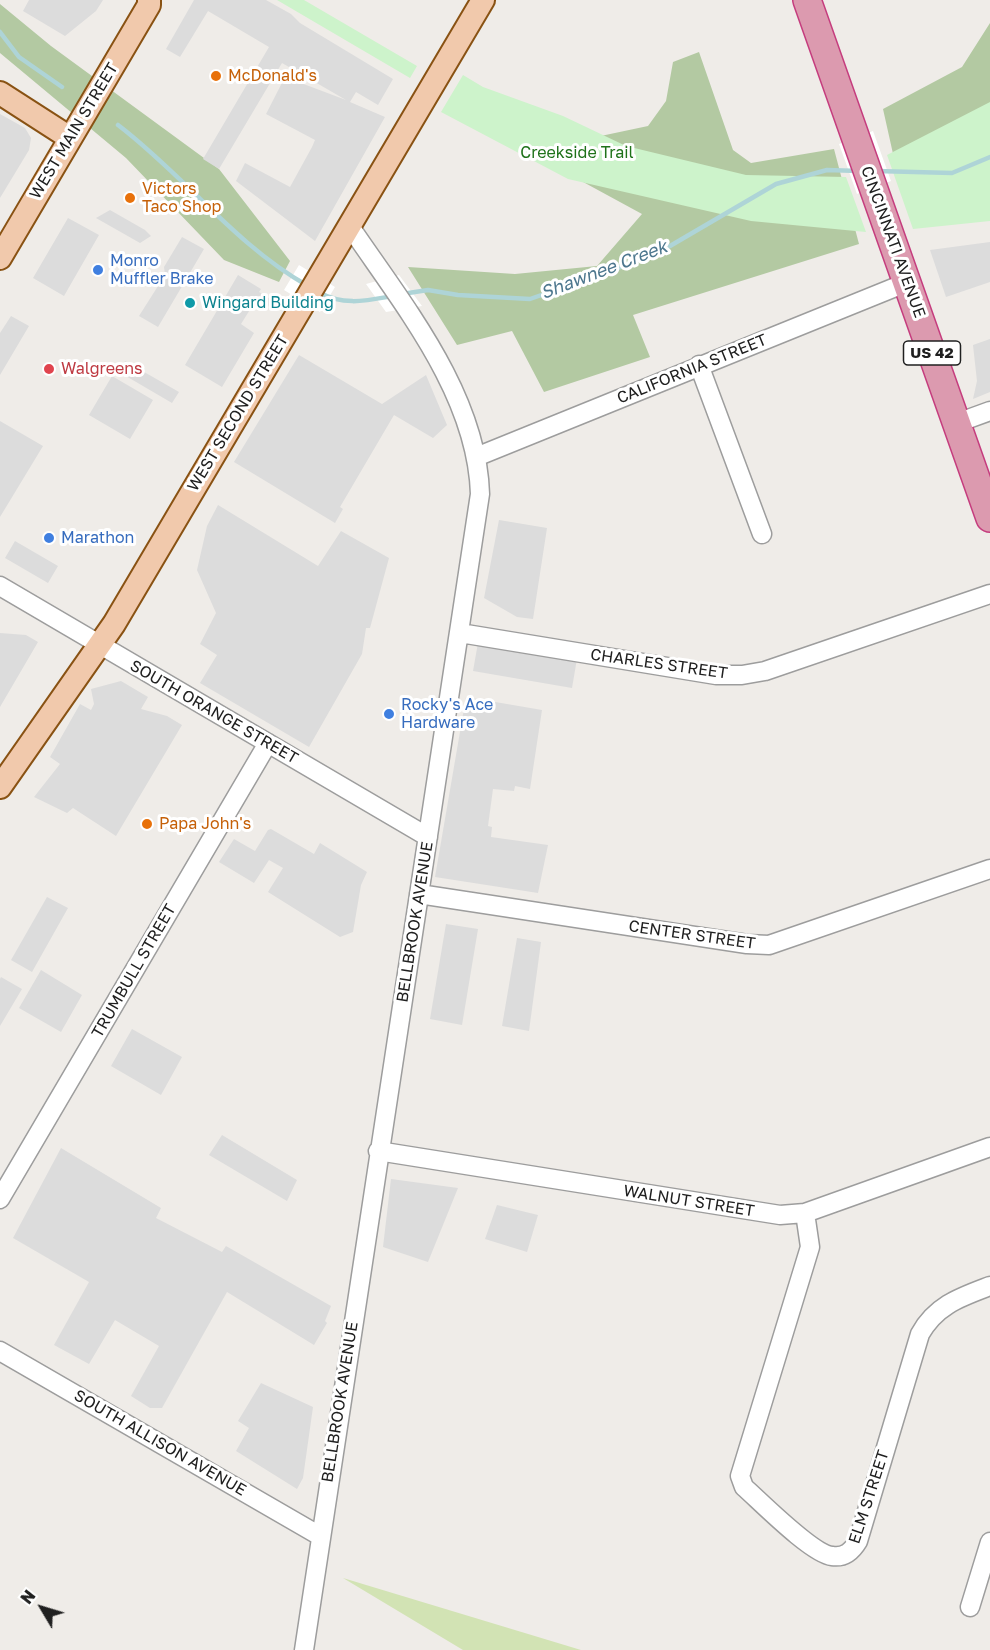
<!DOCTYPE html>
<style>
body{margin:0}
#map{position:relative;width:990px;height:1650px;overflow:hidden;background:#efece8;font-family:"Golos Text",sans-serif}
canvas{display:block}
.north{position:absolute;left:12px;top:1578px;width:60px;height:60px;-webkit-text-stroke:4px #fff;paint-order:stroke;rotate:308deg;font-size:16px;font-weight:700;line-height:24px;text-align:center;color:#202020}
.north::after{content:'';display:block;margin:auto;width:21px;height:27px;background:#202020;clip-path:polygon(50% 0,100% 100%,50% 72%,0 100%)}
</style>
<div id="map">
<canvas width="990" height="1650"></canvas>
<div class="north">N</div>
</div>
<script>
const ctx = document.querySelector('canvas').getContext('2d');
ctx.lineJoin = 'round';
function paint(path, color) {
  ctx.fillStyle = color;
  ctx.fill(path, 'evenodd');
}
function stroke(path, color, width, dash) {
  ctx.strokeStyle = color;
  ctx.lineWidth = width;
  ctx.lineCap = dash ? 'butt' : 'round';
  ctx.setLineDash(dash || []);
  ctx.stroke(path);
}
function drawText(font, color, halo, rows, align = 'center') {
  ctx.font = font + ' "Golos Text",sans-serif';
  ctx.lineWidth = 6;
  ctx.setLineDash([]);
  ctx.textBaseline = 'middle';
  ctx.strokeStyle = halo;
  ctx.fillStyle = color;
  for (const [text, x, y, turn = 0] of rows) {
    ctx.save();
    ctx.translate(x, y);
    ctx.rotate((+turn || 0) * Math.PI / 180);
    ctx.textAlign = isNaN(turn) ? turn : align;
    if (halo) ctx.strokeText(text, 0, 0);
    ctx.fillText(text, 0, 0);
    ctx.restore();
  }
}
paint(new Path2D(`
 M 343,1578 L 581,1650 L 463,1650 Z`), '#d2e3b4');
paint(new Path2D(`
 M 0,4 L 51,46 L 219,169 L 290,261 L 279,282 L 224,260 L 126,158 L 0,53 Z
 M 990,23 L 990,189 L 902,194 L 883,109 L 962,67 Z
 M 699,52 L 733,150 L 751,163 L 834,149 L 859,244 L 633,315 L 650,357 L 544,392 L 512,331 L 457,345 L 408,267 L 515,274 L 597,266 L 642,214 L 447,108 L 596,137 L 648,126 L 666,101 L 673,62 Z`), '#b3c9a2');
paint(new Path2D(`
 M 277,0 L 304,0 L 417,66 L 410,78 Z
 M 463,75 L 483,87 L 563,116 L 626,146 L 746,175 L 846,177 L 866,232 L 751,221 L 568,179 L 441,112 Z
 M 990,102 L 990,221 L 913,229 L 887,155 Z`), '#cdf3cb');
paint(new Path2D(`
 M 29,0 L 103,0 L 96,11 L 65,36 L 23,11 Z
 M 194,0 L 266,0 L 291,14 L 300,23 L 393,79 L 378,105 L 356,92 L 350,102 L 385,117 L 315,241 L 236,181 L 245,163 L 290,187 L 312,147 L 315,140 L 266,114 L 285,77 L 346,100 L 282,63 L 219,169 L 203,159 L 269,47 L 208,11 L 180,57 L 166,49 Z
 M 0,114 L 25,128 L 31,138 L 29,150 L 0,198 Z
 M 110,210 L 145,230 L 151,236 L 140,243 L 96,218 Z
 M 68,218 L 99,235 L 64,296 L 33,278 Z
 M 182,237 L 204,249 L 158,327 L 139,316 L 165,275 L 164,267 Z
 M 990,242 L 990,282 L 946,297 L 930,250 Z
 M 238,275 L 261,289 L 259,292 L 272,300 L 268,307 L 256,300 L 241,324 L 254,333 L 222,387 L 185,365 Z
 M 11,316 L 29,326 L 0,375 L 0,333 Z
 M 990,339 L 990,392 L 973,399 L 977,381 L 973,345 Z
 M 299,355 L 382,404 L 426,375 L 447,425 L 433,438 L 394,415 L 340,507 L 343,509 L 335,523 L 234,462 Z
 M 125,361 L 179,392 L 172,403 L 119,372 Z
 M 112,376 L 153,400 L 130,439 L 89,415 Z
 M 0,421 L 43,446 L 0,517 Z
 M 218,505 L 318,566 L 341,531 L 389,558 L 370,628 L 366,628 L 362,654 L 309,747 L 200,683 L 217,655 L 200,644 L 216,613 L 197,570 L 207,526 Z
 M 499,520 L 547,528 L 533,619 L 517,617 L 484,598 Z
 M 15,541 L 58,566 L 48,583 L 5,558 Z
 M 0,633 L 26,635 L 38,642 L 0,707 Z
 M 479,637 L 578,653 L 572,688 L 473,671 Z
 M 121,681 L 148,697 L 141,709 L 167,716 L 182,725 L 116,836 L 73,808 L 67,813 L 34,797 L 60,764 L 50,757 L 80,704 L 91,710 L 94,704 L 91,689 Z
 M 466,697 L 542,710 L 530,789 L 515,786 L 514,791 L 493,789 L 488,826 L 492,827 L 491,837 L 548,845 L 538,893 L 435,877 Z
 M 271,829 L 314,854 L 320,843 L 367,872 L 361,885 L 353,932 L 340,937 L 268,892 L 283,868 L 269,860 L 254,883 L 219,862 L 234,839 L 255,851 L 268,830 Z
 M 47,897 L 68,908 L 32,972 L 11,960 Z
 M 446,924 L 478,929 L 462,1025 L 430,1019 Z
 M 517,938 L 541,942 L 529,1031 L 502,1026 Z
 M 41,970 L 82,995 L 61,1032 L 19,1008 Z
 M 1,977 L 22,989 L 0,1026 L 0,979 Z
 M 132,1029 L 182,1057 L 161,1095 L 111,1066 Z
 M 222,1135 L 297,1180 L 287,1201 L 209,1155 Z
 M 61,1148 L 161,1208 L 156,1218 L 222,1252 L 226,1246 L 331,1306 L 325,1321 L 327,1323 L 314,1345 L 227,1292 L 162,1408 L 150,1408 L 131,1396 L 159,1346 L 115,1320 L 89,1364 L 54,1345 L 89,1282 L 13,1238 Z
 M 391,1179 L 458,1188 L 428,1262 L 383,1247 Z
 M 497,1205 L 538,1215 L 527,1252 L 485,1239 Z
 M 261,1383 L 313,1407 L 303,1478 L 297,1489 L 236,1451 L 249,1428 L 238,1421 Z`), '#dcdcdc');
paint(new Path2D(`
 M 873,131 L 891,181 L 857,194 L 839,144 Z
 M 299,265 L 335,287 L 320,312 L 284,290 Z
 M 399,275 L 422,306 L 386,312 L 366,284 Z`), '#fff');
stroke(new Path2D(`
 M 0,32 L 19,57 L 62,87
 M 118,125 C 184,175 235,245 308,286
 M 876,171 L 952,173 L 990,157
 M 318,292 C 344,306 365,301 393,296
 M 402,294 L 428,290 L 458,295 L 530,299 L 616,269 L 670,246 L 776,184 L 827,170 L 859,171`), '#aed4d7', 4.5);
const minor = new Path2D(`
 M 699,365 L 762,534
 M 957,423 L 990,411
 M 476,457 L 908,282
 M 0,586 L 428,837
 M 460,633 L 716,675 L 742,675 L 765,671 L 990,594
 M 419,894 L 747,944 L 769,945 L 990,869
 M 378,1151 L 780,1215 L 805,1213 L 990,1147
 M 0,1199 L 268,743
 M 805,1213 L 810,1247 L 740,1476 L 744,1487 C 761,1502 812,1554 832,1556 C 845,1558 852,1551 858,1541 L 920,1334 C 936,1305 961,1297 990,1286
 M 0,1351 L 320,1536
 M 970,1607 L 990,1542
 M 304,1650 L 480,494 C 477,394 403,305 349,225`);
const major = new Path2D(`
 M 0,93 L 70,138
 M 0,258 L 149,5 L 149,0
 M 0,787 L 114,624 L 483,0`);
const highway = new Path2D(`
 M 807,0 L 990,518`);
stroke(minor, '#9d9d9d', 21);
stroke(major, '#895213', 26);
stroke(highway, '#c53d7e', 30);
stroke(minor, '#fff', 18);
stroke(major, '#f1c9ac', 22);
stroke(highway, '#dc9aaf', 27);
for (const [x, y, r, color] of [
 [216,76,6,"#e8710a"],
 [130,198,6,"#e8710a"],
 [98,270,6,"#3f7fe0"],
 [190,303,6,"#0f9aa8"],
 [49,369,6,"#e0444e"],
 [49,538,6,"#3f7fe0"],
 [389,714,6,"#3f7fe0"],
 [147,824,6,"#e8710a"]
]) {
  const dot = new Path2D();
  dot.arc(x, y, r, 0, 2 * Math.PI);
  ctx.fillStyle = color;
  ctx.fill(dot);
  stroke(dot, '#fff', 2);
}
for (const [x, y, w] of [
 [932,353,57]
]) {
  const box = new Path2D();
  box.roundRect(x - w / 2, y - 12, w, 24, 4.5);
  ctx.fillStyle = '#fff';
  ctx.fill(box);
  stroke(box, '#202020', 1.5);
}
drawText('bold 15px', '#202020', null, [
 ["US 42",932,353]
]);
drawText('16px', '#c56008', '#fff', [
 ["McDonald's",228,76],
 ["Victors",142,189],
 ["Taco Shop",142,207],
 ["Papa John's",159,824]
], 'left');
drawText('16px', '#202020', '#fff', [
 ["WEST MAIN STREET",74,131,-59],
 ["CINCINNATI AVENUE",893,242,70],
 ["CALIFORNIA STREET",692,369,-22],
 ["WEST SECOND STREET",238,413,-59],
 ["CHARLES STREET",659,664,8],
 ["SOUTH ORANGE STREET",214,712,30],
 ["BELLBROOK AVENUE",415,922,-81],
 ["CENTER STREET",692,935,8],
 ["TRUMBULL STREET",134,971,-60],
 ["WALNUT STREET",689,1201,9],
 ["BELLBROOK AVENUE",340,1402,-81],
 ["SOUTH ALLISON AVENUE",160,1443,30],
 ["ELM STREET",869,1497,-72]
]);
drawText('16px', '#1f721a', '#fff', [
 ["Creekside Trail",577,153]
]);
drawText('16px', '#366cbe', '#fff', [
 ["Monro",110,261],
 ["Muffler Brake",110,279],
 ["Marathon",61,538],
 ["Rocky's Ace",401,705],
 ["Hardware",401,723]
], 'left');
drawText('16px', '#0d838f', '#fff', [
 ["Wingard Building",202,303]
], 'left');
drawText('16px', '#be3a42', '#fff', [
 ["Walgreens",61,369]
], 'left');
drawText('italic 18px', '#4d778e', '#fff', [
 ["Shawnee Creek",604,270,-21]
]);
</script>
